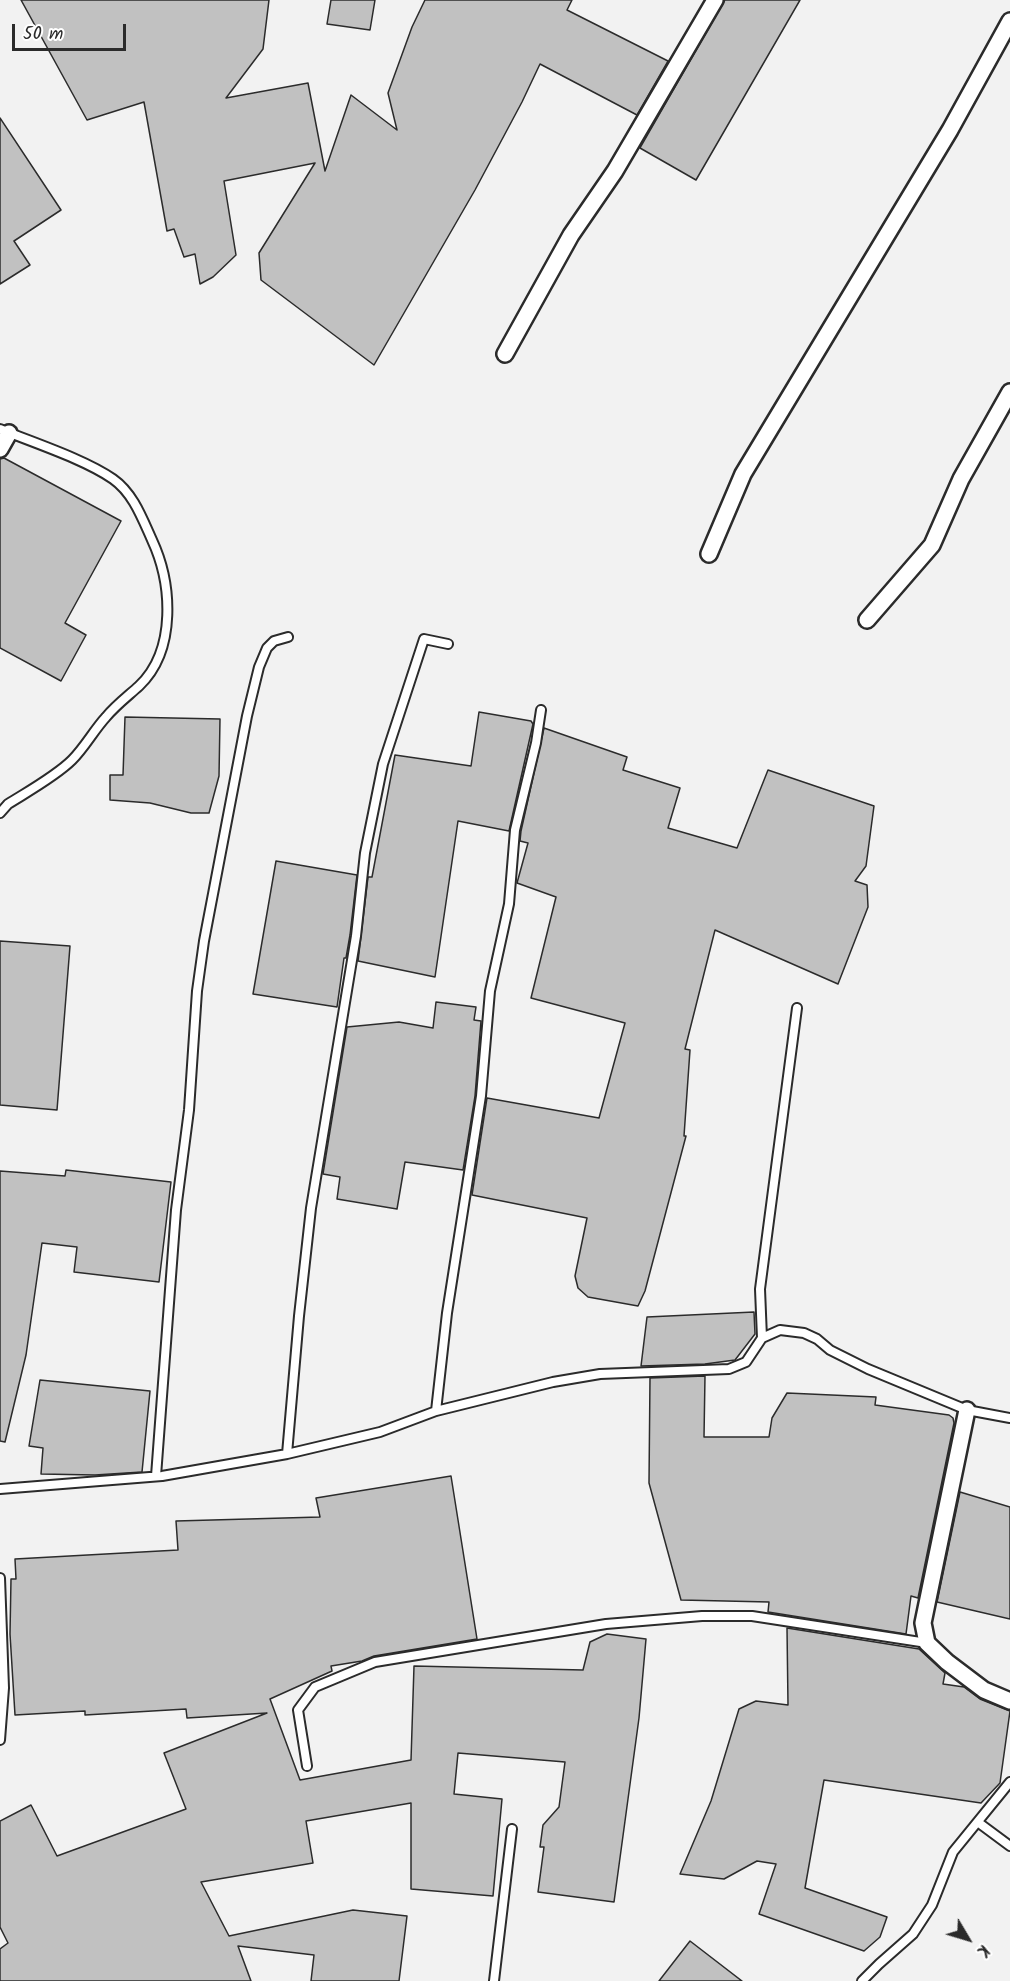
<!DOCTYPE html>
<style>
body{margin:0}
#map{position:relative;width:1010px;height:1981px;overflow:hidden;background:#f2f2f2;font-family:Kalam,sans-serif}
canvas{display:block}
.north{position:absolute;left:938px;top:1909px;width:60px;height:60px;-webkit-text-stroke:4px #fff;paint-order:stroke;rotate:128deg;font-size:16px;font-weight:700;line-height:24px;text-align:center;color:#2b2b2b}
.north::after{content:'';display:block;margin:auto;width:21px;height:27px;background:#2b2b2b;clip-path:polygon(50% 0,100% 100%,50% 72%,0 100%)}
.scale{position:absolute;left:12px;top:24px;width:114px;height:27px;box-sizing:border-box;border:3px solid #2b2b2b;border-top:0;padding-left:8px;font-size:18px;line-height:21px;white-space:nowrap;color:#2b2b2b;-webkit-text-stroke:4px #fff;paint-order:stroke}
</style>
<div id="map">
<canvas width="1010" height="1981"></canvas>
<div class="north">K</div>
<div class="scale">50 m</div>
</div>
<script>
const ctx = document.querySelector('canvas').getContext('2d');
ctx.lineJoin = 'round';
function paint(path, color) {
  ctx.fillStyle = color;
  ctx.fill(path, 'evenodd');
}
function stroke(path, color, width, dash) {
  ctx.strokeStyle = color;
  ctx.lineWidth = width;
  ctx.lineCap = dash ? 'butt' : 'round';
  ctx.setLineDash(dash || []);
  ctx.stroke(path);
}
const building = new Path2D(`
 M 21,0 L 269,0 L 263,49 L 226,98 L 308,83 L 325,171 L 351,95 L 397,130 L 388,93 L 412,27 L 425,0 L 572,0 L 567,10 L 668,61 L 637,115 L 540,64 L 522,102 L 475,190 L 374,365 L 261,280 L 259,253 L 315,163 L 224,181 L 236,255 L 213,277 L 200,284 L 195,254 L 184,257 L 174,229 L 167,231 L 144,102 L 87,120 Z
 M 331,0 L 375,0 L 370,30 L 327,24 Z
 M 725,0 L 800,0 L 696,180 L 640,148 Z
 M 0,118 L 61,210 L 14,241 L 30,265 L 0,284 Z
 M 4,458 L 121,521 L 65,623 L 86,635 L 61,681 L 0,648 L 0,459 Z
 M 479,712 L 531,721 L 533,724 L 509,831 L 458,821 L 435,977 L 358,961 L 368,877 L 372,877 L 395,755 L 471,766 Z
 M 125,717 L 220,719 L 219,776 L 209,813 L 191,813 L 150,803 L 110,800 L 110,775 L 123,775 Z
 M 544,728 L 627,757 L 623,770 L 680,788 L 668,828 L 737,848 L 768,770 L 874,806 L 866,866 L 855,881 L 867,885 L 868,907 L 838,984 L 715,930 L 685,1049 L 690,1050 L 684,1136 L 686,1136 L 645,1291 L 638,1306 L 588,1297 L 578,1288 L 575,1276 L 587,1218 L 472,1195 L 487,1098 L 599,1118 L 625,1023 L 531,998 L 556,897 L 517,883 L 528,843 L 520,841 L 521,831 Z
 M 276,861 L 357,875 L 350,935 L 346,958 L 344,958 L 337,1007 L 253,994 Z
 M 0,941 L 70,946 L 57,1110 L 0,1105 Z
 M 436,1002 L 476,1007 L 474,1020 L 481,1021 L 475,1096 L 463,1170 L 405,1162 L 397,1209 L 337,1199 L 340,1177 L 323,1174 L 347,1027 L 399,1022 L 433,1028 Z
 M 66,1170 L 171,1182 L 159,1282 L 74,1272 L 77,1247 L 42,1243 L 26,1355 L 5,1442 L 0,1441 L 0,1171 L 65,1176 Z
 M 754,1312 L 755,1334 L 735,1360 L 705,1364 L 641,1366 L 647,1317 Z
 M 705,1376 L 704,1437 L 769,1437 L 772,1418 L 787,1393 L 876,1397 L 875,1405 L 949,1415 L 953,1418 L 954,1423 L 918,1598 L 911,1596 L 906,1634 L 768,1612 L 769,1602 L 681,1600 L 649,1483 L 650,1378 Z
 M 40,1380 L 150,1391 L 142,1472 L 95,1475 L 41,1474 L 43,1448 L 29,1446 Z
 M 451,1476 L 477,1639 L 374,1656 L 362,1661 L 331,1666 L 332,1671 L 270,1699 L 300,1780 L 411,1760 L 414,1666 L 583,1670 L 590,1642 L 607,1634 L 646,1639 L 639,1718 L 614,1902 L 538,1892 L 544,1847 L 540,1847 L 543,1825 L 559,1807 L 565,1762 L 458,1753 L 454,1794 L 502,1799 L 493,1896 L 411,1889 L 411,1803 L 306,1821 L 313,1863 L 201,1882 L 229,1936 L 353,1910 L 407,1916 L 399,1981 L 311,1981 L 314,1955 L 238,1946 L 251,1981 L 0,1981 L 0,1949 L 8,1943 L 0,1927 L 0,1821 L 31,1805 L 57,1856 L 186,1809 L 164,1753 L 267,1713 L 187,1718 L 186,1709 L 85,1715 L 85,1711 L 15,1715 L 10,1634 L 11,1579 L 16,1579 L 15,1559 L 178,1550 L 176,1521 L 320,1517 L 316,1498 Z
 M 960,1492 L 1010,1507 L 1010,1619 L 937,1602 Z
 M 787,1628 L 919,1649 L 945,1673 L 943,1684 L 964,1687 L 980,1699 L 1010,1711 L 1000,1783 L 981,1803 L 824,1780 L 805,1888 L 887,1917 L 880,1937 L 864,1951 L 759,1914 L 776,1864 L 757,1861 L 724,1879 L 680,1874 L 711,1801 L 739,1709 L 756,1701 L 788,1705 Z
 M 690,1941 L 742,1981 L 659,1981 Z`);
paint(building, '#c1c1c1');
stroke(building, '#2b2b2b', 1.5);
const lane = new Path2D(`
 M 0,429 C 34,443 84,459 113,479 C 133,493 142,518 152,540 C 172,583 177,650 139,686 C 128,696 116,705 106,717 C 94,730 85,747 72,760 C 56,776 27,792 8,804 L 0,813
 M 762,1338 L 760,1289 L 797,1008
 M 436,1411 L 447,1313 L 481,1096 L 490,991 L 509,904 L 515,830 L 536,743 L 541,710
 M 287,1454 L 299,1316 L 311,1208 L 356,936 L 365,853 L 383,764 L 424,639 L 448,644
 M 156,1476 L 176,1210 L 189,1110 L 197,991 L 204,941 L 247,716 L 259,667 L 267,648 L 274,641 L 288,637
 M 0,1489 L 162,1476 L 287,1454 L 380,1432 L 436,1411 L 553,1382 L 600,1374 L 729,1369 L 746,1362 L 762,1338 L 780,1330 L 804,1333 L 817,1339 L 830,1350 L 868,1369 L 967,1410 L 1010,1418
 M 0,1578 L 4,1688 L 0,1740
 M 307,1766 L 298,1710 L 315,1687 L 375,1662 L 606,1624 L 702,1616 L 752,1616 L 927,1643
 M 979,1823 L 1010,1846
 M 494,1981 L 512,1829
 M 862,1981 L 879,1964 L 913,1934 L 932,1905 L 953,1852 L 1010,1782`);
const street = new Path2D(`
 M 505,354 L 571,235 L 615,171 L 715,0
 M 0,449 L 9,433
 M 709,554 L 743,474 L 950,130 L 1010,21
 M 867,620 L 932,545 L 961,479 L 1010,392
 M 967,1410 L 923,1623 L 927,1643 L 947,1662 L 984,1690 L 1010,1701`);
stroke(lane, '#2b2b2b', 12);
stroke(street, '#2b2b2b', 20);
stroke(lane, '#fff', 8);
stroke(street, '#fff', 15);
</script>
